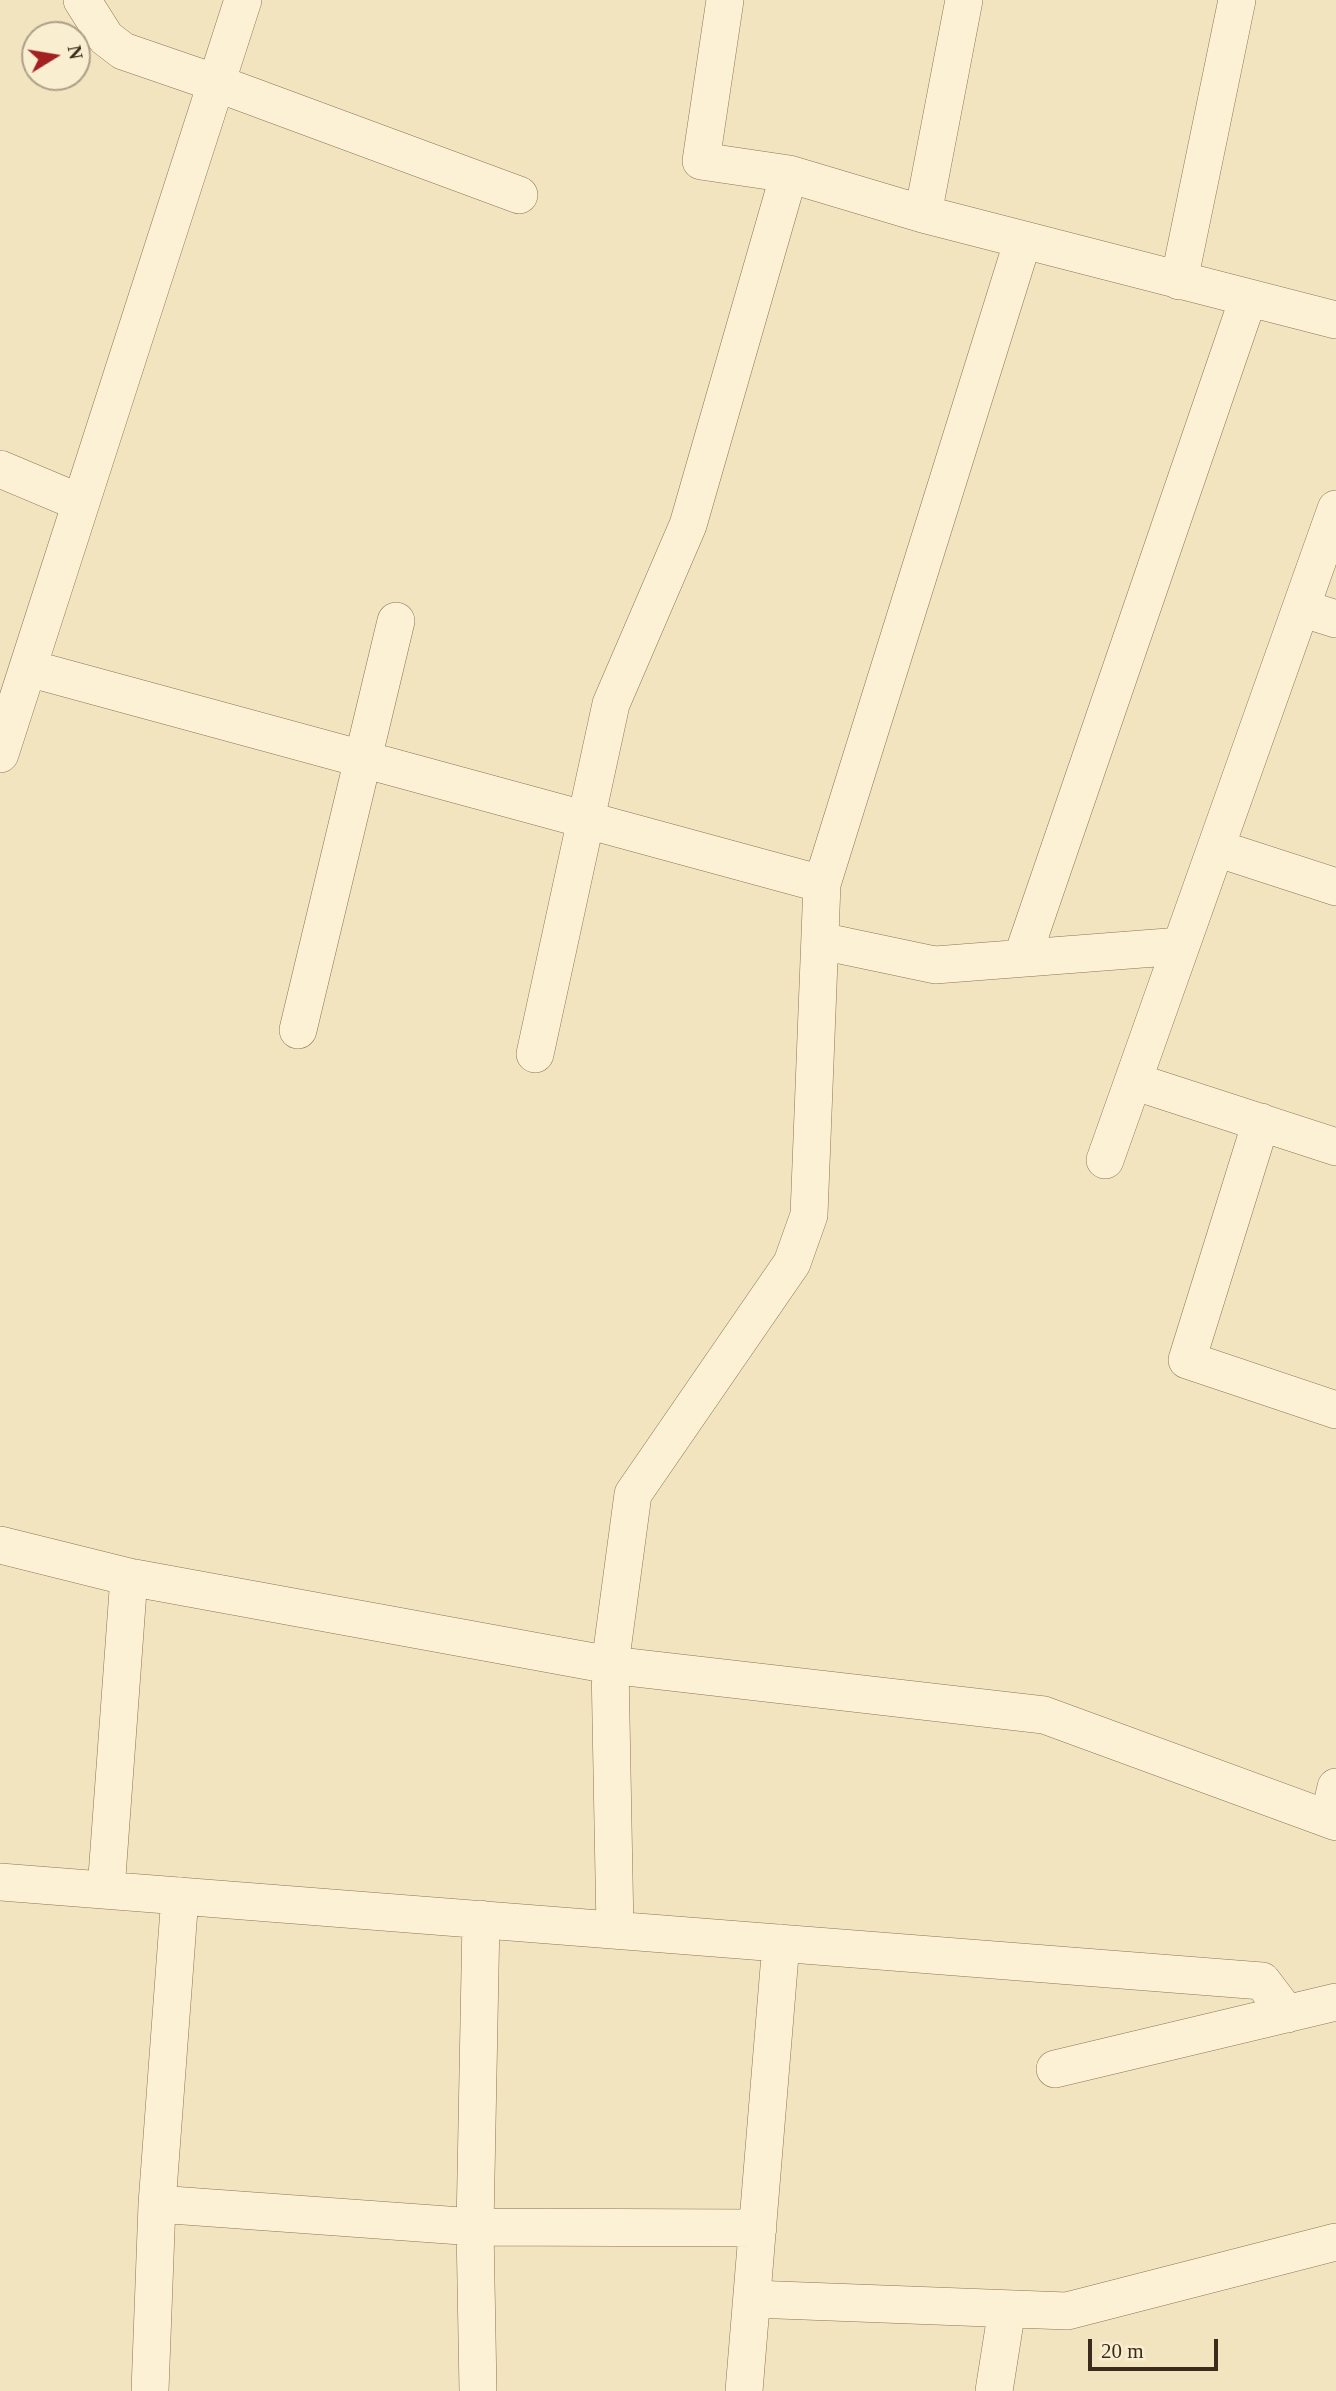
<!DOCTYPE html>
<style>
body{margin:0}
#map{position:relative;width:1336px;height:2391px;overflow:hidden;background:#f2e4bf;font-family:"Times New Roman",serif}
canvas{display:block}
.north{position:absolute;left:21px;top:21px;width:70px;height:70px;box-sizing:border-box;background:#f9eed0;border:2px solid #ada088;border-radius:50%;rotate:79deg;font-size:19px;font-weight:700;line-height:28px;text-align:center;color:#3b2b1c}
.north::after{content:'';display:block;margin:auto;width:24px;height:32px;background:#a22120;clip-path:polygon(50% 0,100% 100%,50% 72%,0 100%)}
.scale{position:absolute;left:1088px;top:2339px;width:130px;height:32px;box-sizing:border-box;border:4px solid #3b2b1c;border-top:0;padding-left:9px;font-size:21px;line-height:24px;white-space:nowrap;color:#3b2b1c;-webkit-text-stroke:5px #f9eed0;paint-order:stroke}
</style>
<div id="map">
<canvas width="1336" height="2391"></canvas>
<div class="north">N</div>
<div class="scale">20 m</div>
</div>
<script>
const ctx = document.querySelector('canvas').getContext('2d');
ctx.lineJoin = 'round';
function stroke(path, color, width, dash) {
  ctx.strokeStyle = color;
  ctx.lineWidth = width;
  ctx.lineCap = dash ? 'butt' : 'round';
  ctx.setLineDash(dash || []);
  ctx.stroke(path);
}
const street = new Path2D(`
 M 82,0 L 106,38 L 123,51 L 216,83 L 519,195
 M 725,0 L 701,161 L 789,174 L 923,214 L 1336,320
 M 923,214 L 964,0
 M 1179,281 L 1237,0
 M 0,469 L 81,503
 M 1301,608 L 1336,619
 M 28,668 L 822,884
 M 0,754 L 243,0
 M 1216,848 L 1336,887
 M 821,941 L 935,965 L 1181,946
 M 1022,958 L 1248,299
 M 298,1030 L 396,621
 M 535,1054 L 611,704 L 688,525 L 789,174
 M 1133,1081 L 1336,1147
 M 1261,1122 L 1187,1360 L 1336,1410
 M 1105,1160 L 1336,509
 M 0,1545 L 129,1577 L 610,1665 L 1044,1715 L 1336,1822
 M 1329,1819 L 1336,1787
 M 0,1882 L 1262,1981 L 1287,2014
 M 106,1890 L 129,1577
 M 615,1930 L 610,1665 L 633,1494 L 792,1263 L 809,1215 L 822,884 L 1023,240
 M 1055,2069 L 1336,2002
 M 157,2204 L 475,2227 L 758,2228
 M 752,2299 L 1067,2311 L 1336,2242
 M 150,2391 L 157,2204 L 180,1896
 M 478,2391 L 475,2227 L 481,1919
 M 744,2391 L 781,1943
 M 994,2391 L 1007,2309`);
stroke(street, '#8d7456', 38);
stroke(street, '#fcf1d4', 37);
</script>
